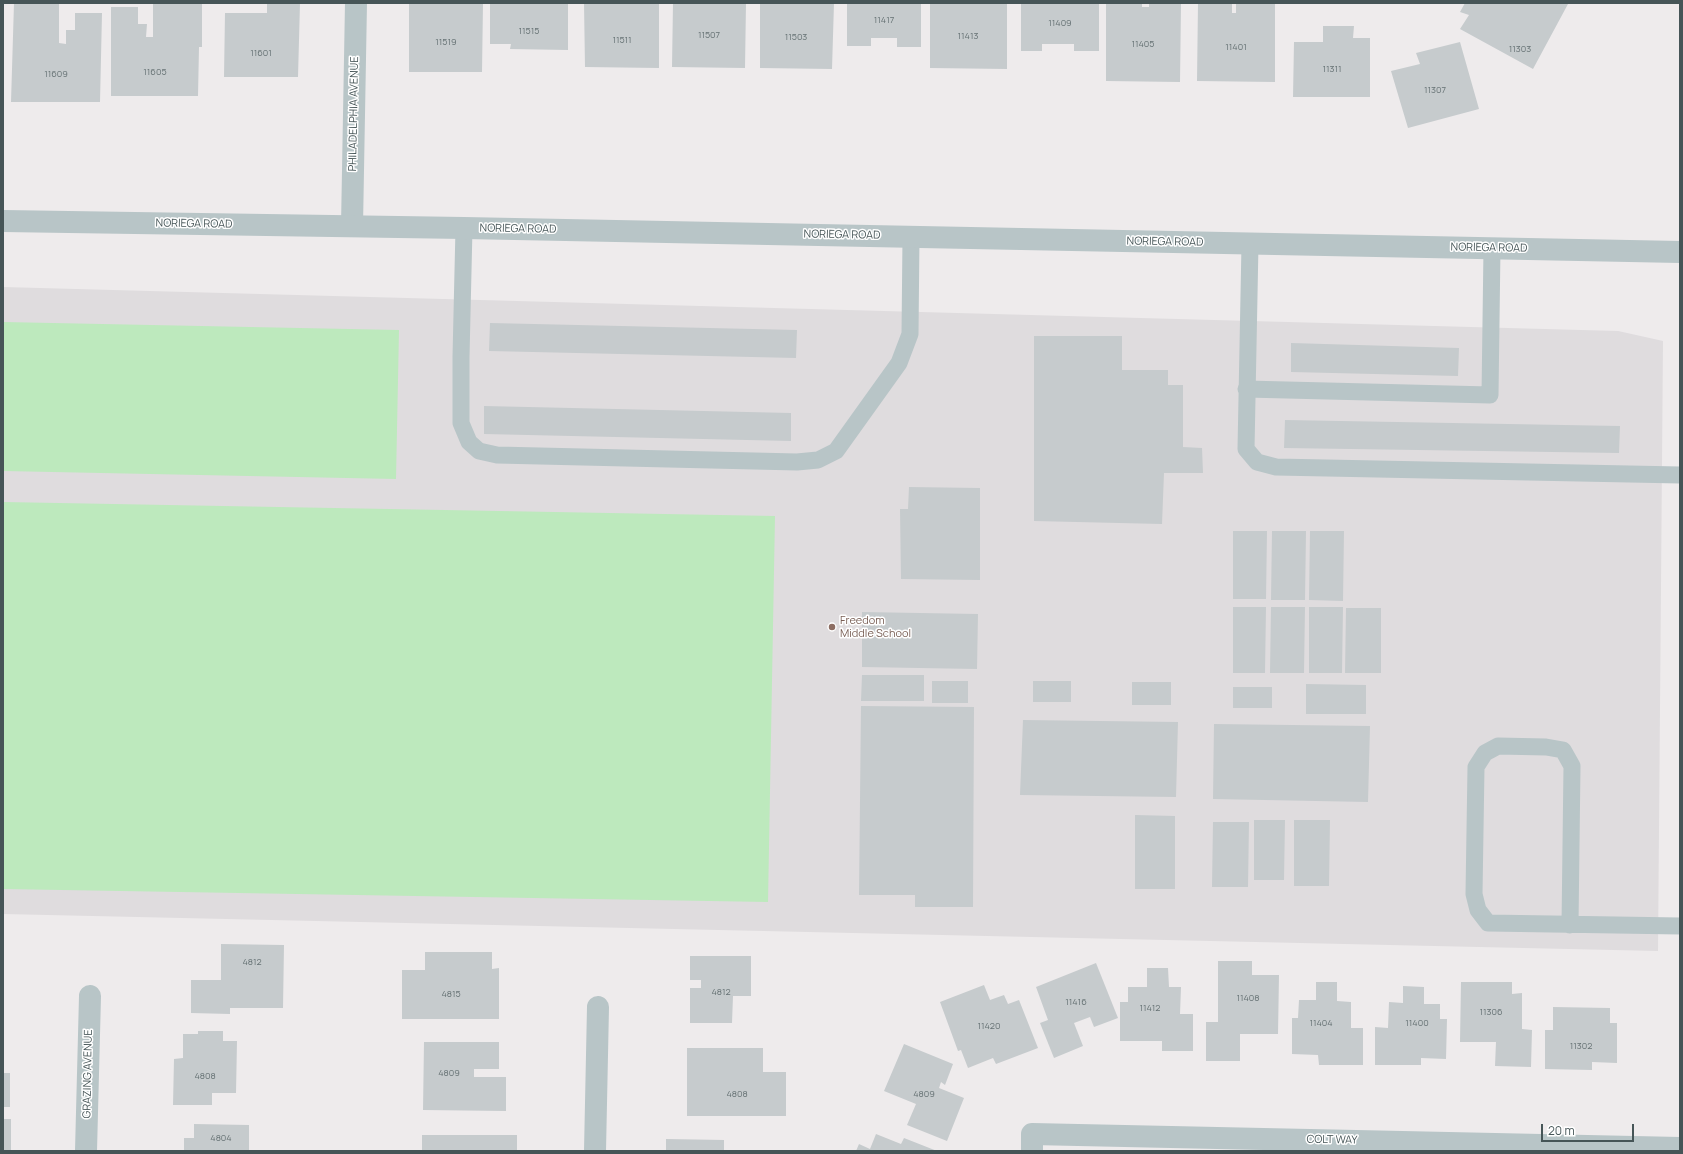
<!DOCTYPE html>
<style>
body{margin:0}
#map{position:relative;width:1683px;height:1154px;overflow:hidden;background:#eeebec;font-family:Manrope,sans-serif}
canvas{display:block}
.frame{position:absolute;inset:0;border:4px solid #465557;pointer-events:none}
.scale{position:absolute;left:1541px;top:1124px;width:93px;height:18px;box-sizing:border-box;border:2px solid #465557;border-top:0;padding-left:5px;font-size:12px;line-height:14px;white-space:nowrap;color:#465557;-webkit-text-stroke:3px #fff;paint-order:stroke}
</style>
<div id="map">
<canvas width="1683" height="1154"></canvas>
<div class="frame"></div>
<div class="scale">20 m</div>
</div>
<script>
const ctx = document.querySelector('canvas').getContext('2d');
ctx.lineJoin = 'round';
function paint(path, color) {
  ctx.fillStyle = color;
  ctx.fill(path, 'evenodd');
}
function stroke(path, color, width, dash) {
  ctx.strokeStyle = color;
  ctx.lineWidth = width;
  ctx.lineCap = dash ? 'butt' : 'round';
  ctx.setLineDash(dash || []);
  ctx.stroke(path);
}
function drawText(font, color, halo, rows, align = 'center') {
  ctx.font = font + ' Manrope,sans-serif';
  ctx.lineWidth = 3;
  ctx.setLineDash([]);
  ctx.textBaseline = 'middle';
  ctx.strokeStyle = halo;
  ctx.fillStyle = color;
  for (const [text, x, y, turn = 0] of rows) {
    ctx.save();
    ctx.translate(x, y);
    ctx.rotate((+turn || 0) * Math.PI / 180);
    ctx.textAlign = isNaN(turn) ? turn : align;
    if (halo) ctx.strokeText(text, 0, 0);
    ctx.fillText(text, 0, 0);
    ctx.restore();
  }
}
paint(new Path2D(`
 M 3,287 L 1618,331 L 1663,341 L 1658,951 L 3,914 Z`), '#dfdcde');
paint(new Path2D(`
 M 3,322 L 399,330 L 396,479 L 3,471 Z
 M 3,502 L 775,516 L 768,902 L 3,889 Z`), '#bde9bd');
paint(new Path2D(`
 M 14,3 L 59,3 L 59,43 L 66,44 L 66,30 L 75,30 L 75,13 L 102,13 L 100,102 L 11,102 Z
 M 153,3 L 202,3 L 202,47 L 199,47 L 198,96 L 111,96 L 111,7 L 138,7 L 138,24 L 147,24 L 146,37 L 153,37 Z
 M 267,3 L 300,3 L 298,77 L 224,77 L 225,13 L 267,13 Z
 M 409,3 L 483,3 L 482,72 L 409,72 Z
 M 490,3 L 568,3 L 568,50 L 510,49 L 511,44 L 490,44 Z
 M 584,3 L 659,3 L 659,68 L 585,67 Z
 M 673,3 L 746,3 L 745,68 L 672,67 Z
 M 760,3 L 834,3 L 832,69 L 760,68 Z
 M 847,3 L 921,3 L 921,47 L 897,47 L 897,38 L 871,38 L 871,46 L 847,46 Z
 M 930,3 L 1007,3 L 1007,69 L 930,68 Z
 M 1021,3 L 1099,3 L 1099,51 L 1074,51 L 1074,44 L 1042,44 L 1042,51 L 1021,51 Z
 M 1106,3 L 1142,3 L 1142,7 L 1149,7 L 1149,3 L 1181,3 L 1180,82 L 1106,81 Z
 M 1198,3 L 1232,3 L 1232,13 L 1236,13 L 1236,3 L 1275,3 L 1275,82 L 1197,81 Z
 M 1465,3 L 1566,3 L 1568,4 L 1533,69 L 1460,29 L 1469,15 L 1460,12 Z
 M 1323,26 L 1354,26 L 1353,38 L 1370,38 L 1370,97 L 1293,97 L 1294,42 L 1323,42 Z
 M 1460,42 L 1479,109 L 1408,128 L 1391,71 L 1420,64 L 1416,53 Z
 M 490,323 L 797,330 L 796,358 L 489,351 Z
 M 1034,336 L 1122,336 L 1122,370 L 1168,370 L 1168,385 L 1183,385 L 1183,447 L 1202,448 L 1203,473 L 1164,473 L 1162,524 L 1034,521 Z
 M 1291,343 L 1459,348 L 1458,376 L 1291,372 Z
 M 484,406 L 791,413 L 791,441 L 484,434 Z
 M 1285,420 L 1620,426 L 1619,453 L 1284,448 Z
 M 909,487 L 980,488 L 980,580 L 901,579 L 900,509 L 908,509 Z
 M 1233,531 L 1267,531 L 1266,599 L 1233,599 Z
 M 1272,531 L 1306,531 L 1305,600 L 1271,600 Z
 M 1310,531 L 1344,531 L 1343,601 L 1309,600 Z
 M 1233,607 L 1266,607 L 1265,673 L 1233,673 Z
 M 1271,607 L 1305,607 L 1304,673 L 1270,673 Z
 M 1309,607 L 1343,607 L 1342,673 L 1309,673 Z
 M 1346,608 L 1381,608 L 1381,673 L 1345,673 Z
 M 862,612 L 978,614 L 977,669 L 862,667 Z
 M 862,675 L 924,675 L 924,701 L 861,701 Z
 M 932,681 L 968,681 L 968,703 L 932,703 Z
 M 1033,681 L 1071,681 L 1071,702 L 1033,702 Z
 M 1132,682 L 1171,682 L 1171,705 L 1132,705 Z
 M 1306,684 L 1366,685 L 1366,714 L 1306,714 Z
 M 1233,687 L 1272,687 L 1272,708 L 1233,708 Z
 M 861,706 L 974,707 L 973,907 L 915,907 L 915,895 L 859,895 Z
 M 1023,720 L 1178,722 L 1176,797 L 1020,795 Z
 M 1214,724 L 1370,726 L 1368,802 L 1213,799 Z
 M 1135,815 L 1175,816 L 1175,889 L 1135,889 Z
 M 1254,820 L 1285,820 L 1284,880 L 1254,880 Z
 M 1294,820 L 1330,820 L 1329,886 L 1294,886 Z
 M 1213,822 L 1249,822 L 1248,887 L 1212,887 Z
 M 221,944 L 284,945 L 283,1008 L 230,1008 L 230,1014 L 191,1013 L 191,980 L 221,980 Z
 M 425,952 L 492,952 L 492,969 L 499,968 L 499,1019 L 402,1019 L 402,970 L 425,970 Z
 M 690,956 L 751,956 L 751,996 L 733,996 L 732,1023 L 690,1023 L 690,988 L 701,988 L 701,980 L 690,980 Z
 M 1218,961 L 1252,961 L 1252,975 L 1279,975 L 1278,1034 L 1240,1034 L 1240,1061 L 1206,1061 L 1206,1022 L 1218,1022 Z
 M 1096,963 L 1118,1018 L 1094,1027 L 1090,1017 L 1074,1023 L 1083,1046 L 1054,1058 L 1040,1023 L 1048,1020 L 1036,987 Z
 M 1147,968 L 1168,968 L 1169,987 L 1181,987 L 1180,1014 L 1193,1014 L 1193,1051 L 1162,1051 L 1162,1041 L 1120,1041 L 1120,1002 L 1128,1002 L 1128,987 L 1147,987 Z
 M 1316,982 L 1337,982 L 1337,1001 L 1351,1002 L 1351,1028 L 1363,1028 L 1363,1065 L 1319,1065 L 1318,1055 L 1292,1054 L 1292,1018 L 1298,1018 L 1299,1000 L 1316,1000 Z
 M 1461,982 L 1512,982 L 1512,994 L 1522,993 L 1522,1029 L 1532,1030 L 1531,1067 L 1495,1066 L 1496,1042 L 1460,1042 Z
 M 984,985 L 990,1000 L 1004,995 L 1008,1004 L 1019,1000 L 1038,1048 L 996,1064 L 993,1058 L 968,1068 L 961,1050 L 958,1051 L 940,1002 Z
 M 1403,986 L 1424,987 L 1424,1004 L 1440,1004 L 1440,1019 L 1447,1019 L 1446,1059 L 1421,1058 L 1421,1065 L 1375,1065 L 1375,1027 L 1388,1028 L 1389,1002 L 1403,1003 Z
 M 1553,1007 L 1610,1008 L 1610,1023 L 1617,1023 L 1617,1063 L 1592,1062 L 1592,1070 L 1545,1069 L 1545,1030 L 1553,1030 Z
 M 198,1031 L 223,1031 L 223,1041 L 237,1041 L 236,1093 L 212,1093 L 212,1105 L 173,1105 L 174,1059 L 183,1058 L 183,1034 L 198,1034 Z
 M 424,1042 L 499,1042 L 499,1069 L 474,1069 L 474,1077 L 506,1077 L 506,1111 L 423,1110 Z
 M 904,1044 L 953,1064 L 945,1085 L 941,1082 L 939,1088 L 964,1098 L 947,1141 L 907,1125 L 916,1104 L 884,1091 Z
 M 687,1048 L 763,1048 L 763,1072 L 786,1072 L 786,1116 L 687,1116 Z
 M 3,1073 L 10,1073 L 10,1107 L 3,1107 Z
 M 3,1119 L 11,1119 L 11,1151 L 3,1151 Z
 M 194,1124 L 249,1125 L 249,1151 L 184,1151 L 184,1138 L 194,1138 Z
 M 876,1134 L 901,1144 L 904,1138 L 937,1151 L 856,1151 L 859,1144 L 870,1149 Z
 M 422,1135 L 517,1135 L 517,1151 L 422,1151 Z
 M 666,1139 L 724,1140 L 724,1151 L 666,1151 Z`), '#c6cbcd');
stroke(new Path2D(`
 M 464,228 L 461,357 L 461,423 L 469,442 L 479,451 L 497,455 L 797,462 L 818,460 L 836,451 L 899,363 L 910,334 L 911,237
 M 1250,244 L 1246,449 L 1257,462 L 1276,467 L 1680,475
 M 1246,389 L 1490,395 L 1492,248
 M 1570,925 L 1572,766 L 1563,750 L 1546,747 L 1498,746 L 1485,753 L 1476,767 L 1474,894 L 1478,910 L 1488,923 L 1680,926`), '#b8c5c7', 17);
stroke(new Path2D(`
 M 352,226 L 356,3
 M 86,1151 L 90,996
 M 595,1151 L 598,1007
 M 1032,1151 L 1032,1134 L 1680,1148`), '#b8c5c7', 22);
stroke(new Path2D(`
 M 3,221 L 464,228 L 1680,252`), '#b8c5c7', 22);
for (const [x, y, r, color] of [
 [832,627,4,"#8d6e63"]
]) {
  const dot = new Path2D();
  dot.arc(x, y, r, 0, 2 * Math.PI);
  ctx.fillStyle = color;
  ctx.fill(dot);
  stroke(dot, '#fff', 1.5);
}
drawText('9px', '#667274', null, [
 ["11417",884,20],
 ["11409",1060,23],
 ["11515",529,31],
 ["11507",709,35],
 ["11413",968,36],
 ["11503",796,37],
 ["11511",622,40],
 ["11519",446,42],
 ["11405",1143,44],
 ["11401",1236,47],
 ["11303",1520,49],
 ["11601",261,53],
 ["11311",1332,69],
 ["11605",155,72],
 ["11609",56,74],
 ["11307",1435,90],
 ["4812",252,962],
 ["4812",721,992],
 ["4815",451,994],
 ["11408",1248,998],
 ["11416",1076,1002],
 ["11412",1150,1008],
 ["11306",1491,1012],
 ["11404",1321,1023],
 ["11400",1417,1023],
 ["11420",989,1026],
 ["11302",1581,1046],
 ["4809",449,1073],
 ["4808",205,1076],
 ["4808",737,1094],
 ["4809",924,1094],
 ["4804",221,1138]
]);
drawText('11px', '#465557', '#fff', [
 ["PHILADELPHIA AVENUE",354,114,-89],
 ["NORIEGA ROAD",194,224,1],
 ["NORIEGA ROAD",518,229,1],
 ["NORIEGA ROAD",842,235,1],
 ["NORIEGA ROAD",1165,242,1],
 ["NORIEGA ROAD",1489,248,1],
 ["GRAZING AVENUE",88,1074,-89],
 ["COLT WAY",1332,1140,1]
]);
drawText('11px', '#785e54', '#fff', [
 ["Freedom",840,621],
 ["Middle School",840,634]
], 'left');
</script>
